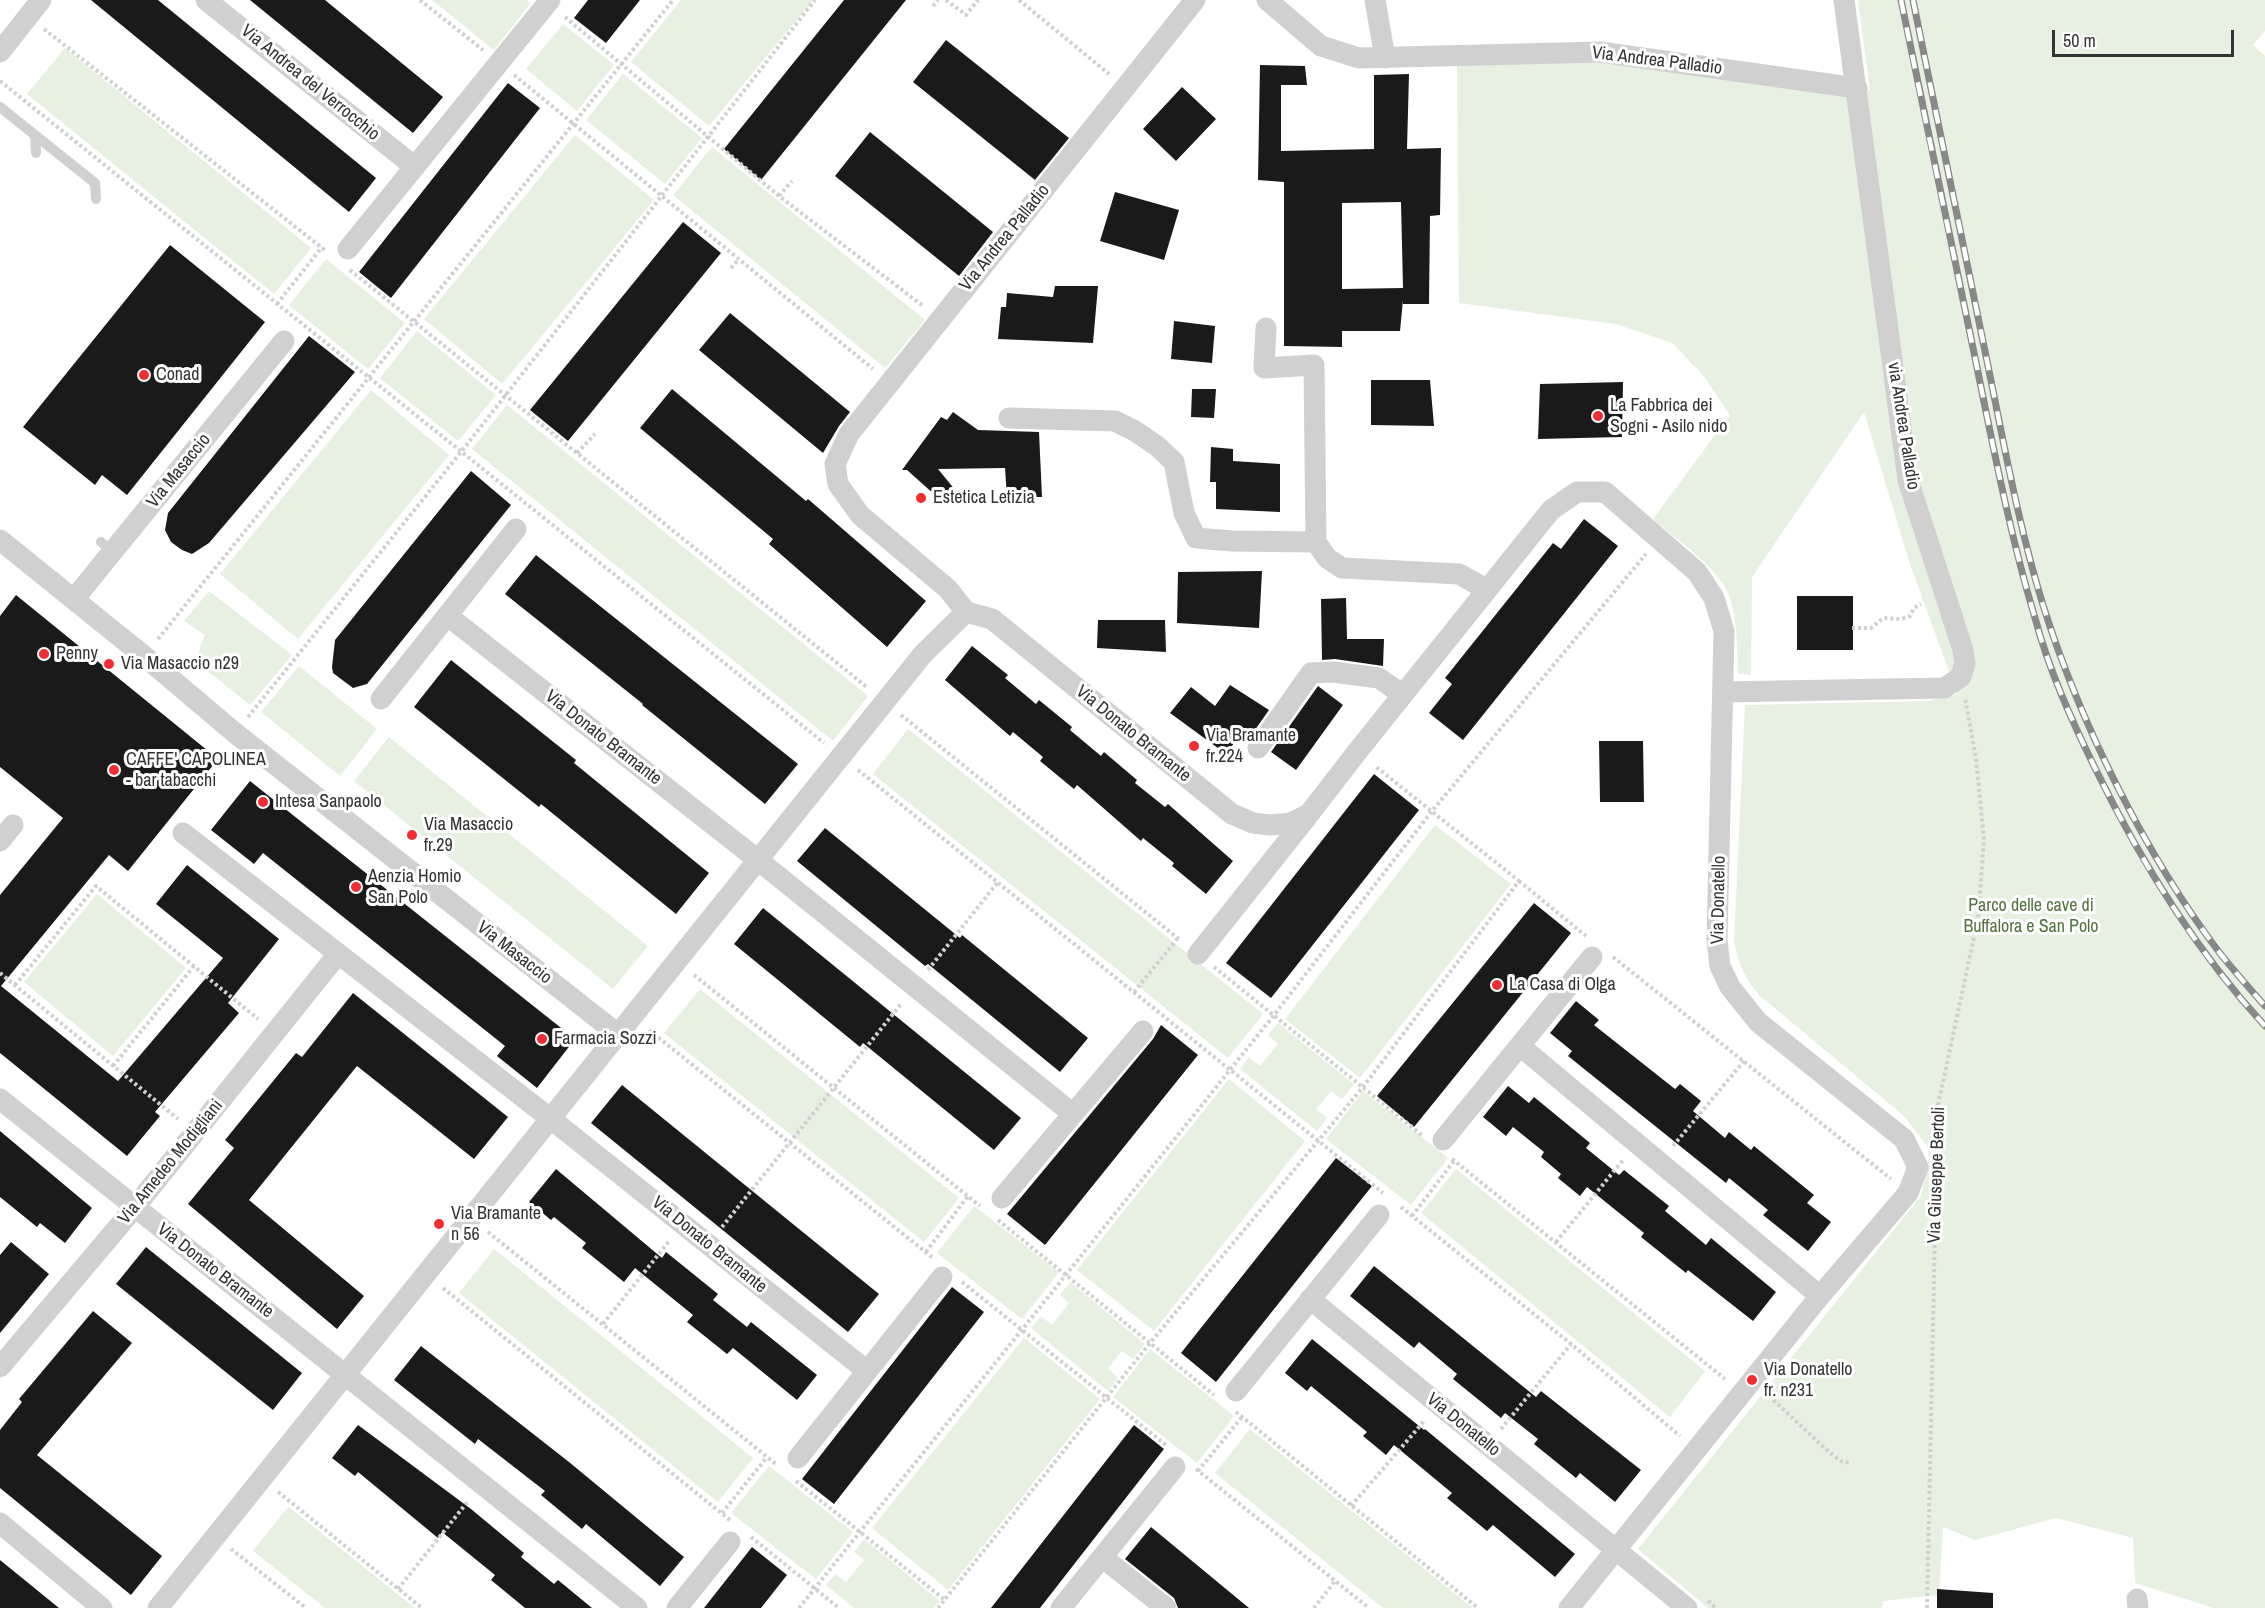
<!DOCTYPE html>
<style>
body{margin:0}
#map{position:relative;width:2265px;height:1608px;overflow:hidden;background:#fff;font-family:"Archivo Narrow",sans-serif}
canvas{display:block}
.scale{position:absolute;left:2052px;top:30px;width:182px;height:27px;box-sizing:border-box;border:3px solid #333;border-top:0;padding-left:8px;font-size:18px;line-height:21px;white-space:nowrap;color:#333;-webkit-text-stroke:4px #fff;paint-order:stroke}
</style>
<div id="map">
<canvas width="2265" height="1608"></canvas>
<div class="scale">50 m</div>
</div>
<script>
const ctx = document.querySelector('canvas').getContext('2d');
ctx.lineJoin = 'round';
function paint(path, color) {
  ctx.fillStyle = color;
  ctx.fill(path, 'evenodd');
}
function stroke(path, color, width, dash) {
  ctx.strokeStyle = color;
  ctx.lineWidth = width;
  ctx.lineCap = dash ? 'butt' : 'round';
  ctx.setLineDash(dash || []);
  ctx.stroke(path);
}
function drawText(font, color, halo, rows, align = 'center') {
  ctx.font = font + ' "Archivo Narrow",sans-serif';
  ctx.lineWidth = 6;
  ctx.setLineDash([]);
  ctx.textBaseline = 'middle';
  ctx.strokeStyle = halo;
  ctx.fillStyle = color;
  for (const [text, x, y, turn = 0] of rows) {
    ctx.save();
    ctx.translate(x, y);
    ctx.rotate((+turn || 0) * Math.PI / 180);
    ctx.textAlign = isNaN(turn) ? turn : align;
    if (halo) ctx.strokeText(text, 0, 0);
    ctx.fillText(text, 0, 0);
    ctx.restore();
  }
}
paint(new Path2D(`
 M 432,0 L 527,0 L 531,3 L 494,50 Z
 M 681,0 L 813,0 L 709,126 L 631,62 Z
 M 1858,0 L 2265,0 L 2265,31 L 2253,45 L 2265,56 L 2265,1608 L 2214,1608 L 2135,1583 L 2133,1538 L 2056,1518 L 1975,1540 L 1943,1527 L 1939,1595 L 1883,1601 L 1882,1608 L 1708,1608 L 1638,1549 L 1921,1196 L 1929,1158 L 1927,1146 L 1904,1116 L 1759,995 C 1745,978 1738,963 1734,941 L 1745,705 L 1929,701 L 1957,694 L 1909,561 L 1864,412 L 1752,577 L 1751,675 L 1738,674 C 1737,649 1738,609 1725,587 C 1708,560 1677,540 1653,519 L 1730,415 L 1703,375 L 1672,343 L 1616,324 L 1459,303 L 1457,64 L 1600,56 L 1870,90 Z
 M 563,24 L 614,65 L 577,111 L 526,69 Z
 M 65,48 L 311,248 L 274,294 L 27,94 Z
 M 623,74 L 702,138 L 665,184 L 586,120 Z
 M 575,135 L 654,200 L 502,384 L 424,319 Z
 M 712,147 L 925,320 L 885,368 L 673,195 Z
 M 326,259 L 405,323 L 368,369 L 289,305 Z
 M 417,331 L 496,395 L 458,441 L 380,378 Z
 M 371,390 L 449,455 L 298,639 L 220,574 Z
 M 507,405 L 868,696 L 833,741 L 472,449 Z
 M 209,591 L 292,655 L 250,705 L 195,661 L 205,635 L 184,621 Z
 M 299,666 L 377,729 L 340,776 L 261,712 Z
 M 908,729 L 1263,1014 L 1228,1058 L 873,774 Z
 M 389,737 L 648,946 L 613,989 L 354,781 Z
 M 1435,825 L 1511,884 L 1360,1078 L 1285,1019 Z
 M 97,894 L 186,968 L 113,1056 L 24,982 Z
 M 700,989 L 959,1198 L 924,1242 L 664,1033 Z
 M 1278,1023 L 1354,1084 L 1342,1099 L 1331,1091 L 1316,1109 L 1327,1118 L 1317,1131 L 1240,1069 L 1249,1057 L 1260,1066 L 1278,1044 L 1268,1035 Z
 M 1229,1079 L 1305,1141 L 1154,1331 L 1077,1270 Z
 M 1363,1091 L 1448,1158 L 1411,1205 L 1326,1139 Z
 M 1456,1169 L 1705,1371 L 1670,1417 L 1421,1213 Z
 M 974,1206 L 1059,1272 L 1022,1319 L 937,1253 Z
 M 494,1249 L 753,1458 L 718,1502 L 459,1293 Z
 M 1070,1282 L 1145,1344 L 1133,1359 L 1122,1351 L 1108,1368 L 1118,1378 L 1108,1391 L 1031,1328 L 1041,1316 L 1052,1325 L 1069,1303 L 1060,1295 Z
 M 1024,1338 L 1100,1399 L 948,1590 L 872,1528 Z
 M 1150,1349 L 1234,1416 L 1197,1463 L 1113,1397 Z
 M 1250,1429 L 1473,1608 L 1383,1608 L 1215,1473 Z
 M 769,1466 L 853,1532 L 816,1579 L 731,1513 Z
 M 288,1507 L 289,1507 L 415,1608 L 325,1608 L 253,1551 Z
 M 864,1539 L 940,1601 L 934,1608 L 854,1608 L 826,1585 L 835,1574 L 846,1582 L 864,1560 L 854,1552 Z`), '#e8f0e1');
paint(new Path2D(`
 M 91,0 L 158,0 L 376,178 L 349,212 Z
 M 250,0 L 325,0 L 443,97 L 413,133 Z
 M 588,0 L 640,0 L 606,43 L 574,18 Z
 M 844,0 L 906,0 L 761,180 L 724,149 Z
 M 946,40 L 1069,138 L 1035,180 L 913,82 Z
 M 1260,65 L 1305,66 L 1307,85 L 1281,85 L 1281,151 L 1374,149 L 1374,75 L 1409,74 L 1407,149 L 1441,148 L 1440,215 L 1430,216 L 1429,304 L 1403,304 L 1403,300 L 1400,331 L 1342,331 L 1342,347 L 1284,346 L 1284,182 L 1258,180 ZM 1401,202 L 1403,288 L 1342,289 L 1342,203 Z
 M 508,83 L 540,108 L 391,298 L 359,272 Z
 M 1182,87 L 1216,119 L 1176,161 L 1143,129 Z
 M 870,132 L 993,232 L 959,276 L 835,176 Z
 M 1115,192 L 1179,210 L 1164,260 L 1100,241 Z
 M 683,222 L 721,253 L 568,441 L 530,410 Z
 M 170,245 L 265,322 L 127,495 L 102,475 L 95,485 L 23,427 Z
 M 1055,286 L 1098,286 L 1093,343 L 998,339 L 1001,307 L 1006,307 L 1007,293 L 1053,297 Z
 M 730,313 L 850,412 L 839,426 L 823,453 L 699,350 Z
 M 1174,321 L 1215,326 L 1212,363 L 1171,359 Z
 M 309,336 L 355,372 L 209,543 L 192,554 L 182,550 L 171,542 L 165,530 L 168,513 Z
 M 1371,380 L 1430,380 L 1434,426 L 1371,425 Z
 M 1623,382 L 1622,437 L 1538,439 L 1540,384 Z
 M 672,389 L 806,501 L 808,499 L 926,601 L 887,647 L 769,544 L 773,539 L 640,428 Z
 M 1192,389 L 1216,389 L 1214,418 L 1191,417 Z
 M 953,412 L 978,430 L 1039,432 L 1042,497 L 1007,497 L 1005,468 L 938,469 L 956,491 L 945,504 L 907,470 L 902,470 L 941,417 L 947,420 Z
 M 1211,447 L 1233,449 L 1233,461 L 1280,464 L 1280,512 L 1216,509 L 1216,482 L 1210,482 Z
 M 471,471 L 511,505 L 367,684 L 353,688 L 333,673 L 332,667 L 335,640 Z
 M 1584,519 L 1618,546 L 1463,740 L 1429,713 L 1452,684 L 1445,678 L 1553,543 L 1561,549 Z
 M 536,555 L 798,764 L 765,804 L 642,705 L 643,704 L 505,594 Z
 M 1262,571 L 1259,628 L 1177,623 L 1178,572 Z
 M 16,595 L 218,759 L 128,871 L 109,855 L 1,986 L 118,1081 L 223,958 L 156,904 L 187,865 L 279,939 L 228,1003 L 239,1013 L 155,1112 L 160,1116 L 127,1156 L 0,1053 L 0,895 L 63,818 L 0,767 L 0,616 Z
 M 1797,596 L 1853,596 L 1853,650 L 1797,650 Z
 M 1346,598 L 1347,639 L 1384,639 L 1383,666 L 1335,659 L 1322,660 L 1321,599 Z
 M 1098,620 L 1165,620 L 1166,652 L 1097,648 Z
 M 972,646 L 1008,675 L 1005,678 L 1036,704 L 1039,700 L 1072,727 L 1070,730 L 1101,756 L 1104,752 L 1137,780 L 1135,783 L 1165,807 L 1168,804 L 1233,861 L 1206,894 L 1172,866 L 1174,863 L 1143,838 L 1141,841 L 1077,785 L 1074,789 L 1040,761 L 1043,757 L 1013,732 L 1010,736 L 945,680 Z
 M 451,660 L 576,760 L 574,763 L 709,873 L 676,914 L 541,804 L 539,807 L 414,707 Z
 M 1230,685 L 1269,710 L 1250,737 L 1243,731 L 1226,754 L 1170,713 L 1191,687 L 1215,706 Z
 M 1318,686 L 1343,705 L 1296,770 L 1271,752 Z
 M 1599,741 L 1643,741 L 1644,802 L 1600,802 Z
 M 1374,774 L 1419,810 L 1271,998 L 1226,963 Z
 M 250,781 L 575,1039 L 537,1088 L 497,1056 L 505,1046 L 263,853 L 254,864 L 211,830 Z
 M 825,828 L 960,938 L 962,935 L 1088,1038 L 1060,1072 L 928,964 L 925,966 L 797,861 Z
 M 1534,903 L 1571,933 L 1414,1127 L 1377,1096 Z
 M 763,908 L 1021,1118 L 994,1150 L 863,1043 L 860,1047 L 734,944 Z
 M 353,993 L 508,1117 L 474,1159 L 357,1066 L 249,1200 L 364,1296 L 337,1329 L 188,1204 L 234,1148 L 225,1140 L 296,1053 L 302,1057 Z
 M 1576,1001 L 1599,1020 L 1594,1025 L 1675,1089 L 1680,1084 L 1701,1101 L 1693,1111 L 1725,1138 L 1729,1132 L 1751,1150 L 1754,1146 L 1814,1195 L 1807,1203 L 1831,1222 L 1808,1251 L 1763,1215 L 1768,1210 L 1729,1178 L 1726,1183 L 1568,1056 L 1572,1051 L 1550,1033 Z
 M 1161,1025 L 1198,1055 L 1045,1245 L 1007,1214 L 1153,1039 Z
 M 622,1085 L 879,1294 L 848,1332 L 591,1123 Z
 M 1508,1086 L 1529,1103 L 1534,1097 L 1590,1143 L 1586,1148 L 1619,1175 L 1624,1170 L 1669,1206 L 1665,1211 L 1706,1245 L 1711,1238 L 1776,1292 L 1753,1321 L 1688,1270 L 1686,1273 L 1641,1237 L 1644,1233 L 1587,1187 L 1580,1196 L 1558,1178 L 1561,1174 L 1541,1157 L 1544,1152 L 1513,1127 L 1506,1136 L 1483,1117 Z
 M 0,1131 L 92,1208 L 65,1243 L 40,1223 L 37,1227 L 0,1197 Z
 M 1336,1158 L 1372,1186 L 1216,1382 L 1181,1353 Z
 M 556,1169 L 662,1258 L 666,1252 L 718,1294 L 713,1300 L 747,1327 L 751,1322 L 817,1375 L 797,1400 L 733,1348 L 727,1354 L 687,1322 L 693,1315 L 635,1268 L 624,1282 L 582,1248 L 586,1243 L 554,1217 L 551,1220 L 529,1202 Z
 M 11,1242 L 49,1274 L 0,1333 L 0,1255 Z
 M 146,1247 L 302,1373 L 273,1410 L 116,1284 Z
 M 1374,1266 L 1536,1397 L 1541,1391 L 1641,1470 L 1615,1502 L 1580,1473 L 1576,1478 L 1534,1444 L 1538,1439 L 1505,1413 L 1501,1418 L 1453,1379 L 1457,1374 L 1419,1342 L 1414,1348 L 1350,1296 Z
 M 952,1287 L 984,1312 L 834,1504 L 802,1479 Z
 M 93,1311 L 132,1343 L 37,1455 L 162,1556 L 131,1595 L 0,1488 L 0,1430 L 22,1402 L 19,1399 Z
 M 1312,1339 L 1424,1430 L 1425,1429 L 1575,1554 L 1555,1577 L 1493,1525 L 1487,1531 L 1447,1498 L 1452,1493 L 1394,1445 L 1386,1455 L 1363,1436 L 1367,1432 L 1311,1386 L 1307,1391 L 1285,1373 Z
 M 421,1346 L 569,1462 L 684,1557 L 660,1586 L 586,1524 L 582,1529 L 541,1495 L 545,1491 L 478,1439 L 475,1444 L 394,1380 Z
 M 358,1425 L 471,1509 L 524,1553 L 521,1557 L 554,1584 L 558,1580 L 592,1608 L 525,1608 L 491,1580 L 495,1575 L 442,1532 L 438,1538 L 358,1472 L 355,1476 L 332,1458 Z
 M 1134,1425 L 1164,1449 L 1040,1608 L 991,1608 Z
 M 1151,1527 L 1249,1608 L 1178,1608 L 1174,1598 L 1125,1559 Z
 M 752,1547 L 787,1575 L 761,1608 L 704,1608 Z
 M 0,1560 L 59,1608 L 0,1608 Z
 M 1937,1589 L 1993,1593 L 1993,1608 L 1937,1608 Z`), '#1a1a1a');
stroke(new Path2D(`
 M 420,0 L 483,50
 M 946,0 L 966,15 L 978,0
 M 1019,0 L 1109,74
 M 933,6 L 938,0
 M 565,17 L 779,196 L 923,306
 M 44,29 L 326,251
 M 514,75 L 873,369
 M 0,81 L 824,743
 M 779,196 L 792,181
 M 731,268 L 739,259
 M 350,270 L 868,688
 M 277,304 L 322,247
 M 577,453 L 595,434
 M 1852,628 L 1871,628 L 1883,618 L 1901,619 L 1910,616 L 1914,608 L 1921,604
 M 158,639 L 673,0
 M 901,715 L 1180,940
 M 248,717 L 461,452 L 815,0
 M 858,770 L 1383,1193
 M 1519,881 L 1586,936
 M 1613,957 L 1891,1179
 M 1214,967 L 1423,1136
 M 928,970 L 998,882
 M 0,973 L 178,1119
 M 694,975 L 980,1206
 M 15,985 L 96,886 L 258,1019
 M 1134,992 L 1178,938
 M 649,1030 L 933,1258
 M 113,1066 L 194,966
 M 1673,1146 L 1744,1061
 M 1937,1153 L 1938,1105 L 1978,919 L 1984,840 L 1976,758 L 1965,698
 M 1452,1159 L 1725,1379
 M 1401,1207 L 1571,1344 L 1680,1436
 M 1412,1216 L 1454,1161
 M 998,1220 L 1214,1395
 M 722,1227 L 901,1004
 M 488,1232 L 777,1465
 M 1556,1242 L 1623,1160
 M 926,1252 L 968,1196
 M 962,1282 L 1167,1446
 M 443,1288 L 731,1521
 M 603,1324 L 670,1240
 M 1769,1396 L 1829,1452 L 1841,1461 L 1851,1463
 M 1236,1412 L 1478,1608
 M 1501,1429 L 1571,1344
 M 1196,1469 L 1369,1608
 M 1198,1471 L 1242,1417
 M 796,1481 L 945,1600
 M 278,1492 L 422,1608
 M 1351,1506 L 1425,1420
 M 722,1513 L 767,1457
 M 751,1537 L 839,1608
 M 231,1549 L 306,1608
 M 398,1589 L 469,1500
 M 1708,1601 L 1716,1608
 M 799,1608 L 1274,1015 L 1432,811 L 1646,554
 M 938,1608 L 1150,1343 L 1363,1087 L 1519,881 L 1375,766
 M 1314,1608 L 1335,1581
 M 1927,1608 L 1936,1184`), '#d0d0d0', 4, [3, 3]);
stroke(new Path2D(`
 M 0,107 L 95,183 L 96,199
 M 35,135 L 36,153
 M 101,542 L 113,552`), '#d0d0d0', 10);
stroke(new Path2D(`
 M 206,0 L 415,167
 M 1195,0 L 849,434 L 835,464 L 838,484 L 860,515 L 948,589 L 966,612 L 992,619 L 1232,814 L 1253,823 L 1270,825 L 1291,823 L 1309,814 L 1357,752 L 1551,510 L 1577,492 L 1605,492 L 1697,572 L 1714,598 L 1724,631 L 1717,940 L 1720,966 L 1730,987 L 1758,1022 L 1904,1139 L 1918,1167 L 1908,1193 L 1820,1296 L 1569,1608
 M 1267,0 L 1321,46 L 1359,58 L 1600,52 L 1857,88
 M 1375,0 L 1385,58
 M 0,52 L 41,0
 M 348,249 L 550,0
 M 1266,328 L 1264,368 L 1314,365 L 1316,542 L 1327,558 L 1342,568 L 1459,574 L 1486,589
 M 1009,418 L 1115,421 L 1135,431 L 1157,446 L 1174,462 L 1184,513 L 1196,538 L 1232,541 L 1316,542
 M 0,540 L 144,656 L 235,733 L 619,1035
 M 74,599 L 284,341
 M 448,616 L 758,860 L 1073,1114
 M 1723,692 L 1944,688 L 1961,677 L 1965,663 L 1963,650 L 1908,480 L 1844,0
 M 381,699 L 516,529
 M 1258,748 L 1311,673 L 1333,672 L 1379,678 L 1403,695
 M 183,833 L 551,1119 L 867,1371
 M 0,841 L 13,825
 M 1198,954 L 1307,817
 M 1520,1046 L 1820,1296
 M 0,1099 L 637,1608
 M 1443,1140 L 1592,957
 M 1002,1198 L 1143,1031
 M 1310,1299 L 1687,1608
 M 0,1367 L 135,1207 L 338,954
 M 1236,1391 L 1379,1215
 M 798,1458 L 942,1277
 M 0,1523 L 102,1608
 M 1102,1557 L 1166,1608
 M 2137,1599 L 2138,1608
 M 158,1608 L 923,654 L 966,612
 M 677,1608 L 730,1542
 M 1061,1608 L 1175,1467`), '#d0d0d0', 21);
const rail = new Path2D(`
 M 1901,0 C 1924,114 1948,228 1972,343 C 1991,435 2008,528 2035,618 C 2049,670 2071,719 2095,768 C 2140,860 2195,950 2265,1026
 M 1913,0 C 1937,119 1962,238 1986,356 C 2003,439 2018,524 2043,605 C 2080,723 2145,854 2219,952 C 2234,971 2250,989 2265,1006`);
stroke(rail, '#888', 7);
stroke(rail, '#fff', 4.5, [14]);
for (const [x, y, r, color] of [
 [144,375,6,"#f22d31"],
 [1598,416,6,"#f22d31"],
 [921,498,6,"#f22d31"],
 [44,654,6,"#f22d31"],
 [109,664,6,"#f22d31"],
 [1194,746,6,"#f22d31"],
 [114,770,6,"#f22d31"],
 [263,802,6,"#f22d31"],
 [412,835,6,"#f22d31"],
 [356,887,6,"#f22d31"],
 [1497,985,6,"#f22d31"],
 [542,1039,6,"#f22d31"],
 [439,1224,6,"#f22d31"],
 [1752,1380,6,"#f22d31"]
]) {
  const dot = new Path2D();
  dot.arc(x, y, r, 0, 2 * Math.PI);
  ctx.fillStyle = color;
  ctx.fill(dot);
  stroke(dot, '#fff', 2);
}
drawText('18px', '#333', '#fff', [
 ["Via Andrea Palladio",1657,61,7],
 ["Via Andrea del Verrocchio",310,83,39],
 ["Via Andrea Palladio",1005,238,-51],
 ["via Andrea Palladio",1903,426,81],
 ["Via Masaccio",179,471,-51],
 ["Via Donato Bramante",1133,734,39],
 ["Via Donato Bramante",603,738,38],
 ["Via Donatello",1719,900,-89],
 ["Via Masaccio",514,953,38],
 ["Via Amedeo Modigliani",171,1162,-51],
 ["Via Giuseppe Bertoli",1937,1175,-88],
 ["Via Donato Bramante",709,1245,39],
 ["Via Donato Bramante",215,1271,38],
 ["Via Donatello",1463,1425,39]
]);
drawText('18px', '#333', '#fff', [
 ["Conad",156,375],
 ["La Fabbrica dei",1610,406],
 ["Sogni - Asilo nido",1610,427],
 ["Estetica Letizia",933,498],
 ["Penny",56,654],
 ["Via Masaccio n29",121,664],
 ["Via Bramante",1206,736],
 ["fr.224",1206,757],
 ["CAFFE' CAPOLINEA",126,760],
 ["- bar tabacchi",126,781],
 ["Intesa Sanpaolo",275,802],
 ["Via Masaccio",424,825],
 ["fr.29",424,846],
 ["Aenzia Homio",368,877],
 ["San Polo",368,898],
 ["La Casa di Olga",1509,985],
 ["Farmacia Sozzi",554,1039],
 ["Via Bramante",451,1214],
 ["n 56",451,1235],
 ["Via Donatello",1764,1370],
 ["fr. n231",1764,1391]
], 'left');
drawText('18px', '#53733c', '#fff', [
 ["Parco delle cave di",2031,906],
 ["Buffalora e San Polo",2031,927]
]);
</script>
